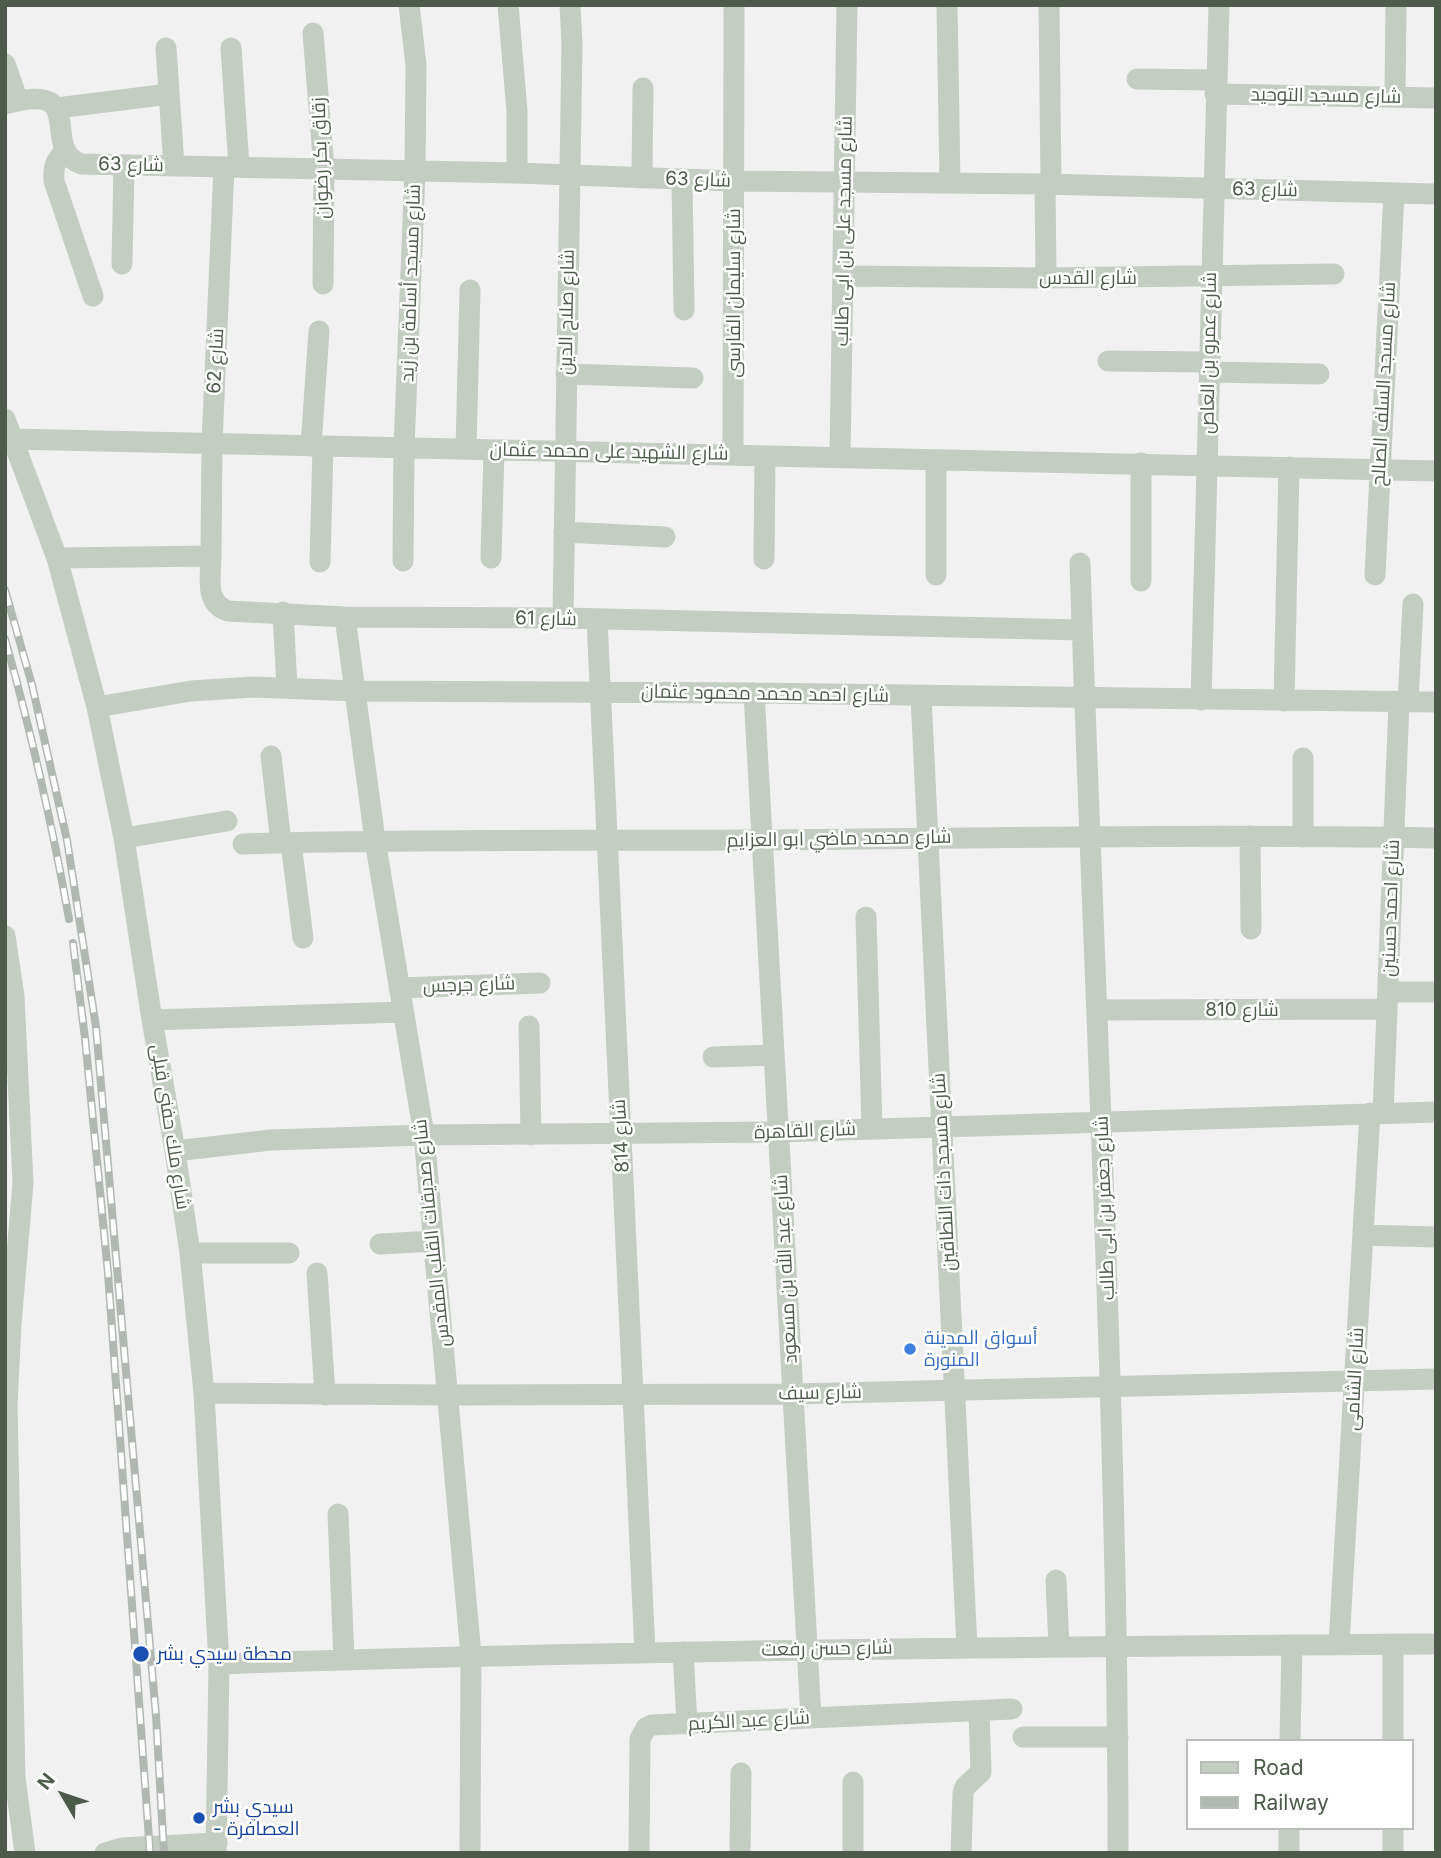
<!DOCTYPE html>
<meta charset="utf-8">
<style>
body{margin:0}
#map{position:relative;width:1441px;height:1858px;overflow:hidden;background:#f1f1f2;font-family:Inter,sans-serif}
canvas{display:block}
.frame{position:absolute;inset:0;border:7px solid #4d5b4b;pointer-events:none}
.legend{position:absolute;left:1186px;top:1739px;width:228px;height:91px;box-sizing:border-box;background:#fff;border:2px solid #b8bdb7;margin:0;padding:9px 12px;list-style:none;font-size:21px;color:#4d5b4b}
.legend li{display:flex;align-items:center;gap:14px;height:35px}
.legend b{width:35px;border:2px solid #b8bdb7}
.north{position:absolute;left:28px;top:1760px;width:70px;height:70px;-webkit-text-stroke:5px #fff;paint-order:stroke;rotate:309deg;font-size:19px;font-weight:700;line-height:28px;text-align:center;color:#4d5b4b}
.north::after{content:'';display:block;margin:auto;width:24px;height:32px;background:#4d5b4b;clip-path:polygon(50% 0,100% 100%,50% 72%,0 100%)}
</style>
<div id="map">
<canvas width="1441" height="1858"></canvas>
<div class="frame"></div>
<ul class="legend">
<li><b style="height:9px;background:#c3cdc1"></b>Road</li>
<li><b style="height:9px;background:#b1b8b2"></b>Railway</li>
</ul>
<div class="north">N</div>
</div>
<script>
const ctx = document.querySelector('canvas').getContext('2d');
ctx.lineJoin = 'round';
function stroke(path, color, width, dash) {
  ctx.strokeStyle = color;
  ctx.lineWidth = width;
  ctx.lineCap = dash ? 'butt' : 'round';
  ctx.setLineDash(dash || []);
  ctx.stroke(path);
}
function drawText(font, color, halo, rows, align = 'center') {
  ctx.font = font + ' Inter,Cairo,sans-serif';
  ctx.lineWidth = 5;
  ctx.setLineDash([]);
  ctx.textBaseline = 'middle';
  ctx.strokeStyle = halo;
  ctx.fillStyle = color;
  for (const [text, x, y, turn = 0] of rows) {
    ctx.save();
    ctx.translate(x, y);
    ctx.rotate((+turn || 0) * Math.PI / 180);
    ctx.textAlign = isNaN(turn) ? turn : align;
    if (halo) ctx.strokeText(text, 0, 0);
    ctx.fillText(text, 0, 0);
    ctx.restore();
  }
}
stroke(new Path2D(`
 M 508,5 L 517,111 L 517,173
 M 947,5 L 950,183
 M 1049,5 L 1051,184
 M 313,33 L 324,169 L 323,284
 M 166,48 L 174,166
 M 231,48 L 239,167
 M 5,64 L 18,101
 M 1137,79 L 1216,80
 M 1215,94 L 1436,98
 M 1395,97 L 1396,5
 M 5,104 C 92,80 38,148 81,164 L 517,173 L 734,181 L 1045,184 L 1436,194
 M 57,108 L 169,94
 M 66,151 C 55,160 53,167 54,181 L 93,296
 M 642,178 L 643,88
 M 682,179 L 684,310
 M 1045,184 L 1046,278
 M 122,264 L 124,166
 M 843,276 L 1046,278 L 1334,274
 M 1108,361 L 1209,362
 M 1209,372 L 1319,374
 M 566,374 L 693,378
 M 5,419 L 57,558 L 97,707 L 124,838 L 152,1020 L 175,1151 L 190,1253 L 204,1393 L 219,1664 L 216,1853
 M 12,439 L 1436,471
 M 311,446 L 319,331
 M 466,449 L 470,290
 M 733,455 L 734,5
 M 840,457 L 847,5
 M 936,460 L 936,575
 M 564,532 L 665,537
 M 211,556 L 212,443 L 224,167
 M 57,558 L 211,556 C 211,577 204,603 228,611 L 345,617 L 563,618 L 1082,630
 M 491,558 L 494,450
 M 764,559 L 765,456
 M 403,561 L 404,448 L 415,171 L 416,65 L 409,5
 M 320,562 L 323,446
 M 1080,563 C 1094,993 1118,1422 1118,1853
 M 1375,575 L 1394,193
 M 1141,581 L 1141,463
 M 283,612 L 287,688
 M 345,617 L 375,840 L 424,1135 L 471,1655 L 470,1853
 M 563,618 L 572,44 L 570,5
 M 597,620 L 645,1653
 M 754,693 L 811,1718
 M 921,696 L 967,1648
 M 1201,700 L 1219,5
 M 1284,701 L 1289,467
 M 1408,702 L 1413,604
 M 97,707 L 191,691 L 253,687 L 355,691 L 754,693 L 1436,702
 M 271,756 L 281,843
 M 1250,836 L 1251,929
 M 1303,837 L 1303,758
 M 124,838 L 227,821
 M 291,843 L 303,938
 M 243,844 C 411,839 578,841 746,840 C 976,838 1206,834 1436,838
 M 866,917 L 872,1128
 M 5,936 L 14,996 L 23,1183 L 11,1324 L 7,1405 L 15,1778 L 25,1853
 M 399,988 L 540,983
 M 1388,992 L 1436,992
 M 1097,1010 L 1387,1009
 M 152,1020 L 403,1012
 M 529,1026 L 531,1135
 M 713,1057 L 774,1055
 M 1383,1113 L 1399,702
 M 175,1151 L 271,1140 L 424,1135 L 778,1132 L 1436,1112
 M 1363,1235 L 1436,1237
 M 380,1244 L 434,1241
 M 190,1253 L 289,1253
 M 317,1273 L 325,1395
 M 204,1393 L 448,1395 L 793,1394 L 1436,1379
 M 338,1514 L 344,1660
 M 1056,1580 L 1059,1647
 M 1339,1644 L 1370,1113
 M 683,1652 L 687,1724
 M 219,1664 C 624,1650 1030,1647 1436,1644
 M 1023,1737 L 1118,1737
 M 1290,1741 L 1292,1645
 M 1393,1741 L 1393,1644
 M 105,1853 L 122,1848 L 217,1843
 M 639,1853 L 640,1739 L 646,1728 L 652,1725 L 1012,1709
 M 740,1853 L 741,1773
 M 853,1853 L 853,1782
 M 961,1853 L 963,1793 L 965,1787 L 981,1772 L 979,1711
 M 1289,1853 L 1289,1828
 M 1393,1853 L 1393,1828`), '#c3cdc1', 21);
const rail = new Path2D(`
 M 5,590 L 32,685 L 67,840 L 96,1027 L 156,1716 L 164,1853
 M 5,639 C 31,731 52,824 69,919
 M 73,943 L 85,1038 L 108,1273 L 150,1853`);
stroke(rail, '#b1b8b2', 8);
stroke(rail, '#fff', 5, [16]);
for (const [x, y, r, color] of [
 [910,1349,7,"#3f7fe0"],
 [141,1654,9,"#1a4fb4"],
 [199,1818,7,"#1a4fb4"]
]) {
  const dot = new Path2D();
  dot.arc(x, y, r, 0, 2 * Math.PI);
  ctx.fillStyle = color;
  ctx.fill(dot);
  stroke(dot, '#fff', 2.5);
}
drawText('19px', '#4d5b4b', '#fff', [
 ["شارع مسجد التوحيد",1326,96,1],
 ["زقاق بكر رضوان",321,158,-92],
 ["شارع 63",131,165,1],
 ["شارع 63",698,180,2],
 ["شارع 63",1265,190,1],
 ["شارع مسجد على بن ابى طالب",844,231,-89],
 ["شارع القدس",1088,278],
 ["شارع مسجد أسامة بن زيد",411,283,-88],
 ["شارع سليمان الفارسى",734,293,-90],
 ["شارع صلاح الدين",567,312,-89],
 ["شارع عمرو بن العاص",1209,353,-89],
 ["شارع 62",216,361,-87],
 ["شارع مسجد السلف الصالح",1384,384,-87],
 ["شارع الشهيد على محمد عثمان",609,452,1],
 ["شارع 61",546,619,1],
 ["شارع احمد محمد محمود عثمان",765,694,1],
 ["شارع محمد ماضي ابو العزايم",839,839,-1],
 ["شارع احمد حسنين",1391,908,-88],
 ["شارع جرجس",469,985,-2],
 ["شارع 810",1242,1010],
 ["شارع ملك حفنى قبلى",170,1127,81],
 ["شارع القاهرة",805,1131,-2],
 ["شارع 814",621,1136,-93],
 ["شارع مسجد ذات النطاقين",944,1172,-93],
 ["شارع جعفر بن ابى طالب",1105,1208,-92],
 ["شارع صديقات القلب المقدس",432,1233,-96],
 ["شارع عبد الله بن مسعود",786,1269,-93],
 ["شارع الشامى",1355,1379,-87],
 ["شارع سيف",820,1393,-1],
 ["شارع حسن رفعت",827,1649,-1],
 ["شارع عبد الكريم",749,1721,-3]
]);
drawText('19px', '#366cbe', '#fff', [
 ["أسواق المدينة",924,1338],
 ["المنورة",924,1360]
], 'left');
drawText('19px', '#164399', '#fff', [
 ["محطة سيدي بشر",157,1654],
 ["سيدي بشر",213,1807],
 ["- العصافرة",213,1829]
], 'left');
</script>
